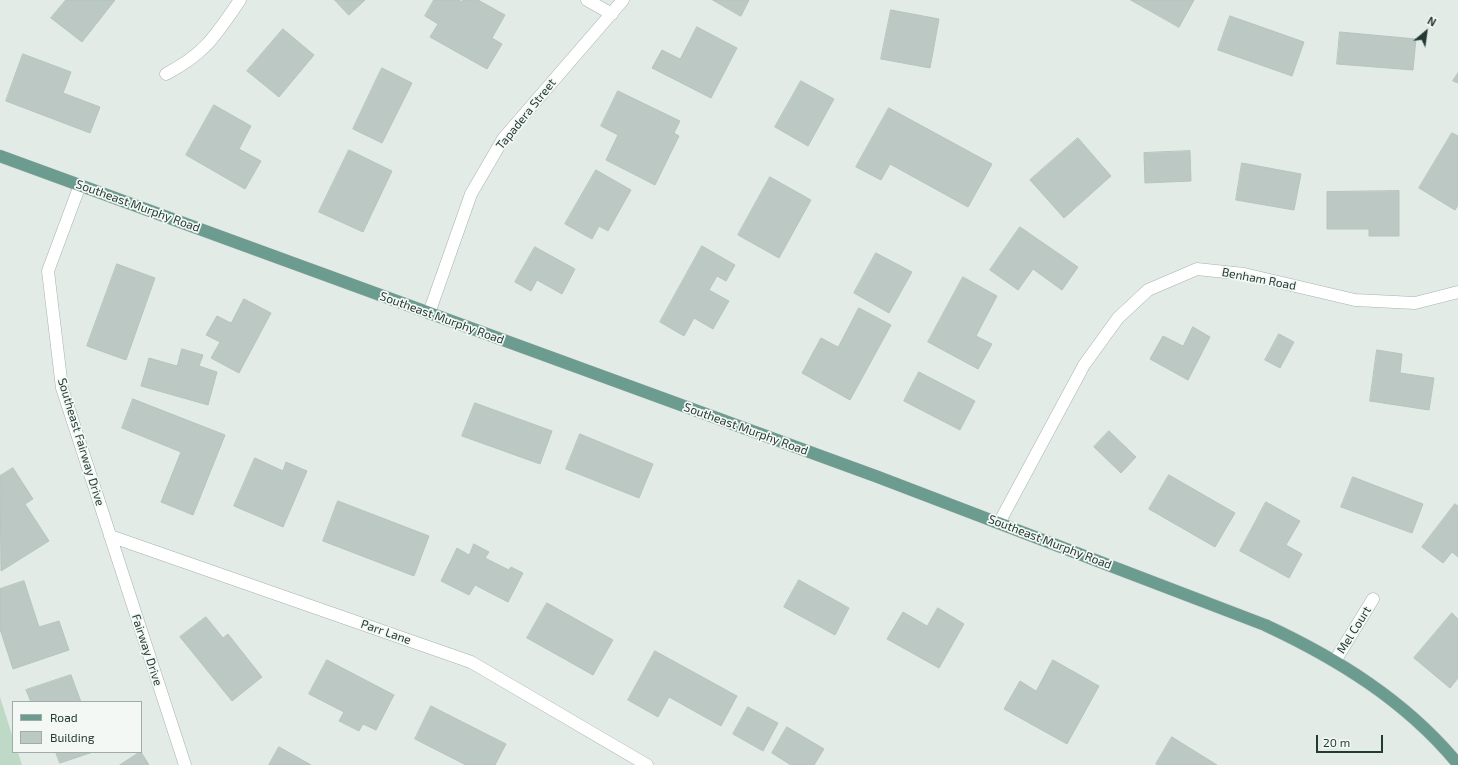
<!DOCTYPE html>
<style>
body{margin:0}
#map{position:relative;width:1458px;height:765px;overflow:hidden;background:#e3ebe7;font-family:"Exo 2",sans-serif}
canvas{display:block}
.legend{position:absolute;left:12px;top:701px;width:130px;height:52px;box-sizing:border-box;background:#f3f8f5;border:1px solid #a0aca8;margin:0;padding:5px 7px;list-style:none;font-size:12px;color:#243a35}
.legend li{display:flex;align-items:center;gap:8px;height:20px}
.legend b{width:20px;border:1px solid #a0aca8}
.north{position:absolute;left:1406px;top:12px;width:40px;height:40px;-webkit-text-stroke:3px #f3f8f5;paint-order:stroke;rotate:29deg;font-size:11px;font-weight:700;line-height:16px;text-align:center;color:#243a35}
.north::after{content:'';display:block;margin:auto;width:14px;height:18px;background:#243a35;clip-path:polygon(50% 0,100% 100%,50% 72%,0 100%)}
.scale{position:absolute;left:1316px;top:735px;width:67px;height:18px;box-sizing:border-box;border:2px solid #243a35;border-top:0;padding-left:5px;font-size:12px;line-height:14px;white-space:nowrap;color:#243a35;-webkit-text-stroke:3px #f3f8f5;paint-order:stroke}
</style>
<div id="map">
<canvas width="1458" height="765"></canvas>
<ul class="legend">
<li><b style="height:5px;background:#6c9c90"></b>Road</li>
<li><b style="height:11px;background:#bbc8c3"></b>Building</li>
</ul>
<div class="north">N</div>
<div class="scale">20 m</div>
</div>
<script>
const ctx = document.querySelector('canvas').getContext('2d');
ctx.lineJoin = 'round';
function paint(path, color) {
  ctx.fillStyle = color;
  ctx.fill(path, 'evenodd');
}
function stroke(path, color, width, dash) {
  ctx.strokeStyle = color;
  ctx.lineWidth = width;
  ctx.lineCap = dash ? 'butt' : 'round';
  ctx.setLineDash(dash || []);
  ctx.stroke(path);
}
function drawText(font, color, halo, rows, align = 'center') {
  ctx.font = font + ' "Exo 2",sans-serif';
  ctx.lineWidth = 3.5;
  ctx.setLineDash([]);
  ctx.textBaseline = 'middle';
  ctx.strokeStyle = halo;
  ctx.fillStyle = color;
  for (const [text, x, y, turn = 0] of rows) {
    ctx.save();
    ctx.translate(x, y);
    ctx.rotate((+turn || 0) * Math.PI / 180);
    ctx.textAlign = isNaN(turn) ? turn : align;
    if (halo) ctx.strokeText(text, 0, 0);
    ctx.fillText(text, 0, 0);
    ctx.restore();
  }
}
paint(new Path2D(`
 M 0,697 L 13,738 L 13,752 L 18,752 L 22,765 L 0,765 Z`), '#bedac6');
const building = new Path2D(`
 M 66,0 L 115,0 L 82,42 L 51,18 Z
 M 335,0 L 365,0 L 349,15 Z
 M 434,0 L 459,0 L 462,2 L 463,0 L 478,0 L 505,15 L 492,38 L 502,44 L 487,69 L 430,37 L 438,24 L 425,16 Z
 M 713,0 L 749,0 L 741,16 Z
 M 1131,0 L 1194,0 L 1179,27 Z
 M 891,10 L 939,19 L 930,68 L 881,59 Z
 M 1230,16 L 1304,42 L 1292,76 L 1218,50 Z
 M 697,27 L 737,48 L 711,98 L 652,68 L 662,50 L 680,59 Z
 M 283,29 L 314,55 L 279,97 L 247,71 Z
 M 1340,32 L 1416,39 L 1413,70 L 1337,64 Z
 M 23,54 L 71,72 L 63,93 L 100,107 L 90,133 L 6,101 Z
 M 382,68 L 412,83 L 382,143 L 353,129 Z
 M 1458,73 L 1458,83 L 1453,81 Z
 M 801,81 L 834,99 L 808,146 L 775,127 Z
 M 618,91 L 680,121 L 674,133 L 679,136 L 655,185 L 606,160 L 618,135 L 601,126 Z
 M 214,105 L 251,126 L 239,149 L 261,161 L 245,189 L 186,155 Z
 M 889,108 L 992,164 L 968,207 L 890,164 L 881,180 L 856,167 Z
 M 1452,133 L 1458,136 L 1458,205 L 1455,210 L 1419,188 Z
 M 1078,138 L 1111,176 L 1064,218 L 1030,180 Z
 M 349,150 L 392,171 L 363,232 L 319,212 Z
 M 1190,151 L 1191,181 L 1145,183 L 1144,153 Z
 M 1242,163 L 1301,174 L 1294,210 L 1236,200 Z
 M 596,170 L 631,190 L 608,231 L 599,226 L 592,239 L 565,224 Z
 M 770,177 L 811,200 L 779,258 L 738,235 Z
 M 1399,191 L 1399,236 L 1369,236 L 1369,229 L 1327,229 L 1327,192 Z
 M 1020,227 L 1078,267 L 1062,290 L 1033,269 L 1018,290 L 990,270 Z
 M 702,246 L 735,265 L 726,281 L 717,276 L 709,290 L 729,301 L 713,329 L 694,318 L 684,336 L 660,322 Z
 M 535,247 L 575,269 L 562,294 L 537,280 L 531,291 L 515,282 Z
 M 876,253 L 912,272 L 889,313 L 854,293 Z
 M 117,264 L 155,278 L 126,360 L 87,346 Z
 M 963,277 L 997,296 L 976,336 L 992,344 L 978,369 L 928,342 Z
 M 244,299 L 271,313 L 239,373 L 211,358 L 220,342 L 206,335 L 217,316 L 231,323 Z
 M 859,308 L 891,325 L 850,400 L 802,373 L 821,338 L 838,347 Z
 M 1193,327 L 1210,337 L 1188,380 L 1150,359 L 1163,336 L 1183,346 Z
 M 1279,334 L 1294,342 L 1280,368 L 1265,360 Z
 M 182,349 L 203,355 L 199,366 L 217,372 L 208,405 L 141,386 L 149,358 L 177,366 Z
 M 1377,350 L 1402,354 L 1400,373 L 1434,378 L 1429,410 L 1370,401 Z
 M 919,372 L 975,401 L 960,430 L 904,401 Z
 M 133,399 L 225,435 L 193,515 L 161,502 L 181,452 L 122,428 Z
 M 475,403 L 552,431 L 540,464 L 462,436 Z
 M 1109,431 L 1136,457 L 1121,473 L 1094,447 Z
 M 580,434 L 653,464 L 639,498 L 566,469 Z
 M 255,458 L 283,471 L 286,462 L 307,471 L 283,527 L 234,506 Z
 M 13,468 L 33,499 L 25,504 L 49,541 L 1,571 L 0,476 Z
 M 1169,475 L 1235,513 L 1215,547 L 1149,509 Z
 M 1353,477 L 1423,504 L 1412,533 L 1341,507 Z
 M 338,501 L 429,536 L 414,576 L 323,541 Z
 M 1266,502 L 1300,521 L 1286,545 L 1302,554 L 1289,578 L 1240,551 Z
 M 1455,504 L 1458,506 L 1458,557 L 1452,552 L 1443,563 L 1422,547 Z
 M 474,544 L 489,552 L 485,558 L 509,570 L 511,567 L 523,573 L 508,602 L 475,585 L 469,595 L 441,581 L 457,548 L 469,555 Z
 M 799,580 L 849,608 L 835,635 L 784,607 Z
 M 24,581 L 39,627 L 59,621 L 69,650 L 13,669 L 0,629 L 0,589 Z
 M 547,603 L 613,640 L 593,675 L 527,638 Z
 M 938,608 L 964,624 L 939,668 L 887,639 L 903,612 L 927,626 Z
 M 1452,613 L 1458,619 L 1458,678 L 1450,688 L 1414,658 Z
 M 206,617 L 223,638 L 228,634 L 262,677 L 232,701 L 180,637 Z
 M 655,651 L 737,696 L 721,726 L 669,697 L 658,717 L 628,700 Z
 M 327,660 L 394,695 L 376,730 L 363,724 L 359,731 L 339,721 L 344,712 L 309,694 Z
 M 1053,660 L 1099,686 L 1067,744 L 1004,709 L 1020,681 L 1036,691 Z
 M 71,675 L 81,702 L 31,702 L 26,690 Z
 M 431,706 L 506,744 L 495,765 L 466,765 L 415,739 Z
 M 748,707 L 778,723 L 763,751 L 733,734 Z
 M 787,727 L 824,749 L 814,765 L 791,765 L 772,753 Z
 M 1172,737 L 1217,765 L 1158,765 L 1156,764 Z
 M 279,747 L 311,765 L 269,765 Z
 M 56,752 L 93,752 L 60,763 Z
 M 140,752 L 141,752 L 149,765 L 120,765 Z`);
paint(building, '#bbc8c3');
stroke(building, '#b6c4be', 1);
const minor = new Path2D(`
 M 587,0 L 612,14
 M 166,74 C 206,53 215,36 240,0
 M 80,185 L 48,271 L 62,388 L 185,765
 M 429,313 L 471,194 L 503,139 L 623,0
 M 999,523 L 1084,365 L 1118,318 L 1148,290 L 1197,269 L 1244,274 L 1355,300 L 1415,303 L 1458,292
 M 110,536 L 471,662 L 647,765
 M 1335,661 L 1373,599`);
const major = new Path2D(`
 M 0,156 L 878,477 L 1265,625 C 1338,659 1406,701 1458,764`);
stroke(minor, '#a6b2ae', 13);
stroke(major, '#c2c8c6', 13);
stroke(minor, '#fff', 12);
stroke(major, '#6c9c90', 12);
drawText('12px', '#243a35', '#f3f8f5', [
 ["Tapadera Street",526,114,-51],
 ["Southeast Murphy Road",138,206,20],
 ["Benham Road",1259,279,11],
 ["Southeast Murphy Road",442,318,20],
 ["Southeast Murphy Road",746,429,20],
 ["Southeast Fairway Drive",81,442,73],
 ["Southeast Murphy Road",1050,542,21],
 ["Mel Court",1354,630,-58],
 ["Parr Lane",386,632,19],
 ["Fairway Drive",147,650,72]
]);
</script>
